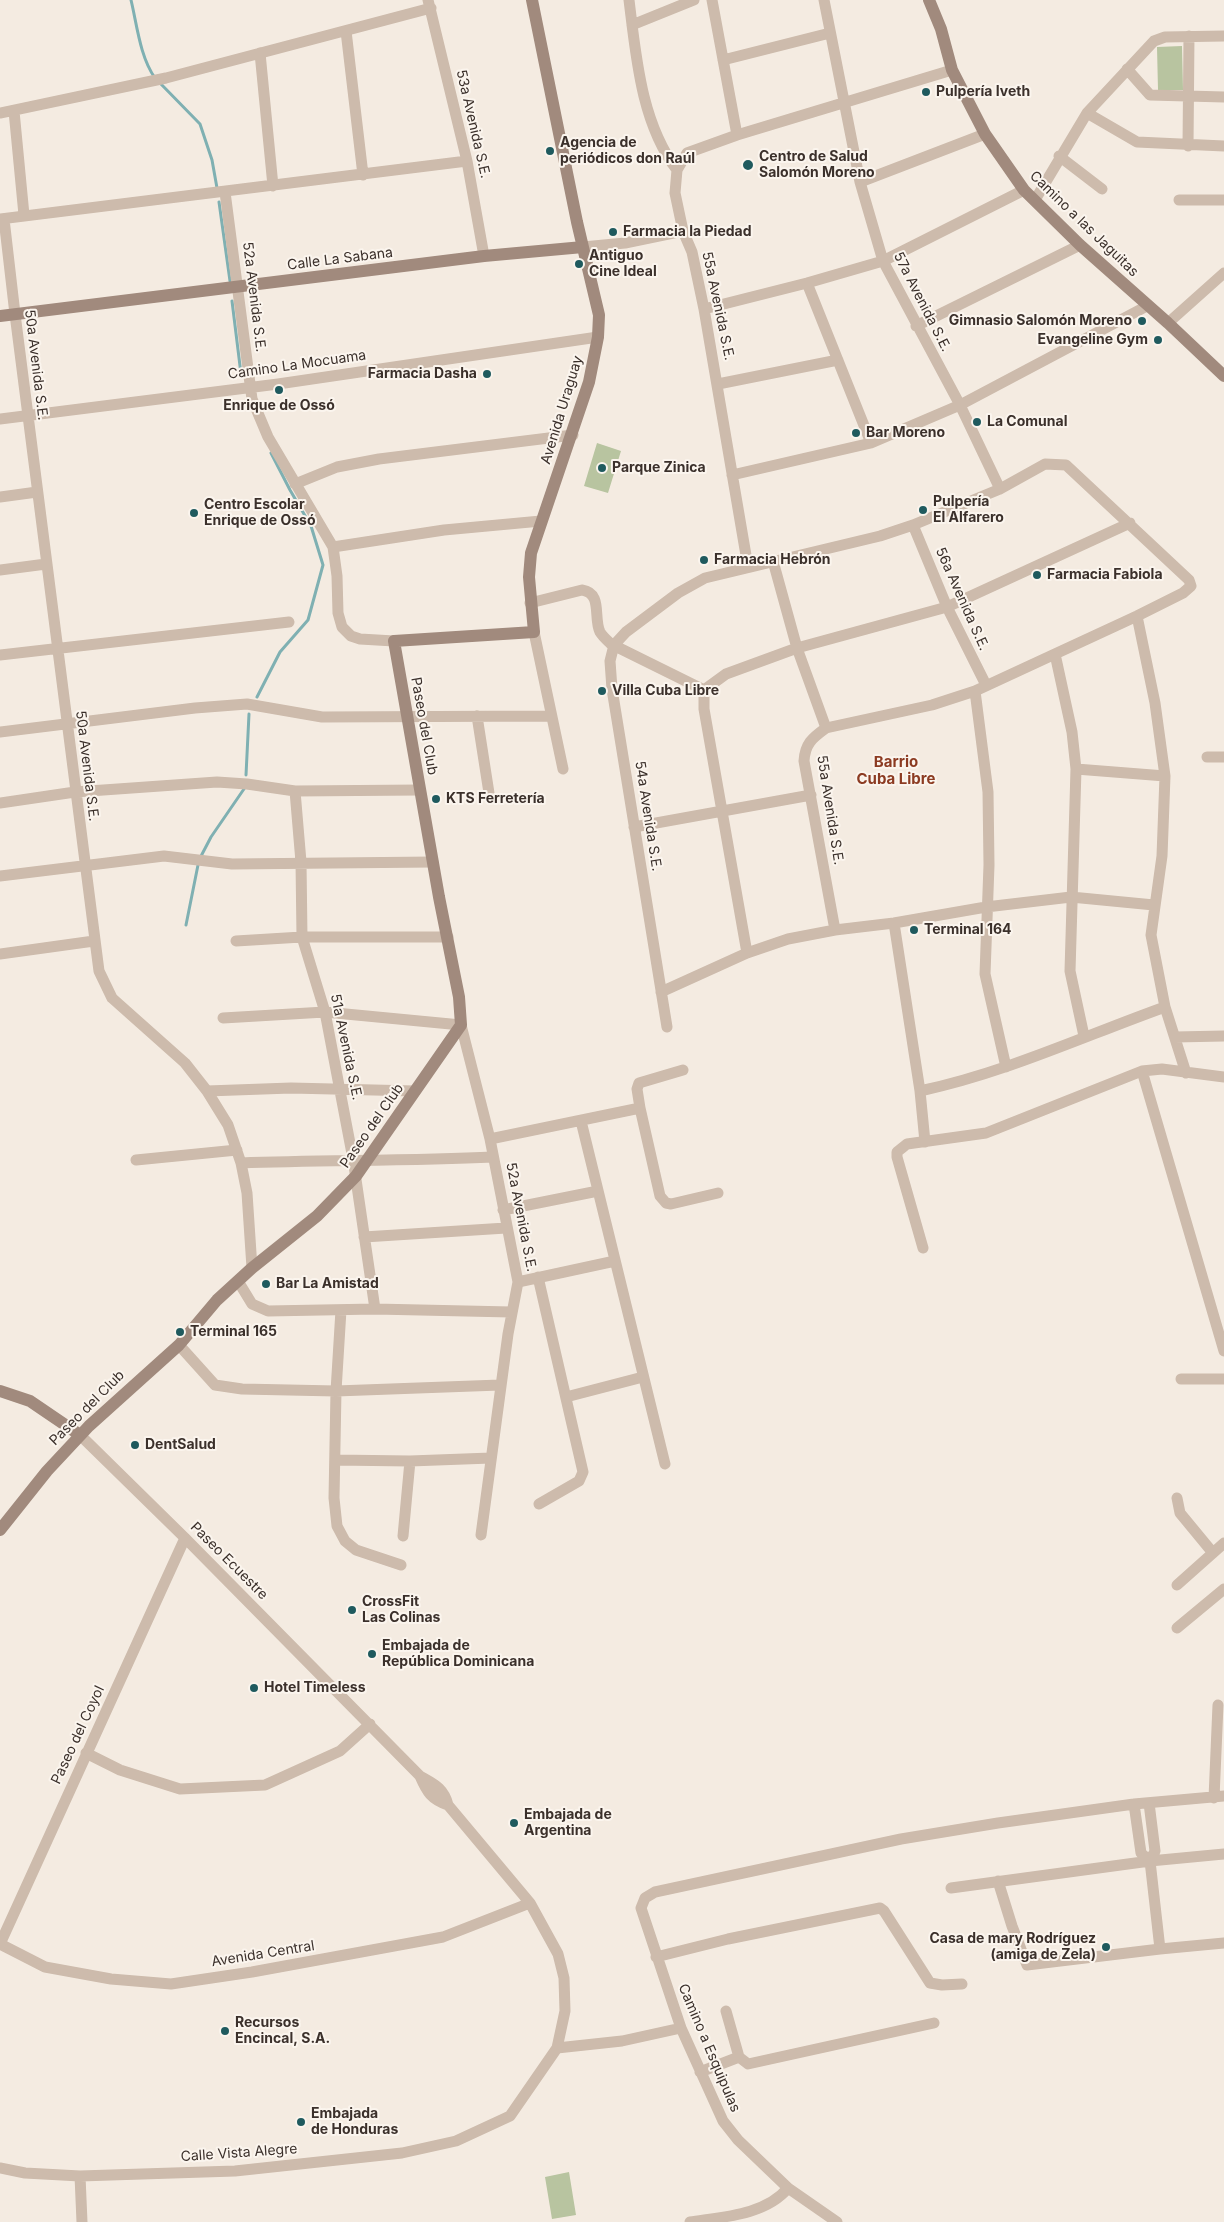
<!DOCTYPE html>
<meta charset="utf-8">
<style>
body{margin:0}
canvas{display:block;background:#f4ebe1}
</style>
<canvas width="1224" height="2222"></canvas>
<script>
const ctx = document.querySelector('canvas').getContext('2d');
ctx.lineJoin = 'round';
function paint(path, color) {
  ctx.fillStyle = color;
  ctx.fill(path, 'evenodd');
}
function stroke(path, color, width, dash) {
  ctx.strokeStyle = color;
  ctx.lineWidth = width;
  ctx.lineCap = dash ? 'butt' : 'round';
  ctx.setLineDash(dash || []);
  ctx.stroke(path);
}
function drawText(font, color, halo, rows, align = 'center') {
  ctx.font = font + ' Inter,sans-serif';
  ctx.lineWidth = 4;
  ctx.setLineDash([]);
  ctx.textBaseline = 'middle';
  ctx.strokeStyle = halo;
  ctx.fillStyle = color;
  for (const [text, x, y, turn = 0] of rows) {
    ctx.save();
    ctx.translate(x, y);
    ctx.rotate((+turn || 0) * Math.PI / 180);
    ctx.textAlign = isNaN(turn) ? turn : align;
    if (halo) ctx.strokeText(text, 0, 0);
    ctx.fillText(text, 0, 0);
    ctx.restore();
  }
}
paint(new Path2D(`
 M 1182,46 L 1183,90 L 1158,90 L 1157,47 Z
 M 597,443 L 621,451 L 608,493 L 584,486 Z
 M 569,2172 L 576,2215 L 552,2219 L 545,2177 Z`), '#b8c4a0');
stroke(new Path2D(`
 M 131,0 C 137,25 140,57 155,78
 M 159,82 L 200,124 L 212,160 L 217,188
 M 219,202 L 230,281
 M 232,301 L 241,374
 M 257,697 L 280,652 L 308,620 L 323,565 L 311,526 L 290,490 L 271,453
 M 246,775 L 249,714
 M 186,925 L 199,860 L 211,837 L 246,786`), '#7fb0b2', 3);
stroke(new Path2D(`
 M 428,0 L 467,161 L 484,256
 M 629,0 C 636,56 641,123 677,170 L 675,193 L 683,231 L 692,252 L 704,309 L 748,567
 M 712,0 L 737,135
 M 824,0 L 860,182 L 883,261 L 960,405 L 1000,489
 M 632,25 L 694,0
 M 346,31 L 363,175
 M 260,53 L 273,186
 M 723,60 L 830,33
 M 1127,69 L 1150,95 L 1224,97
 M 14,111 L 24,215
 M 0,113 L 166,78 L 431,8
 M 1087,113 L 1137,142 L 1224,146
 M 1188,146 L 1189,36
 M 1059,156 L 1102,189
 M 677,170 L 687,153 L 737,135 L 952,70
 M 860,182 L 985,134
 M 225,192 L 252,399 L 268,437 L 333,547 L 337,576 L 338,613 L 342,627 L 351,636 L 360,639 L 394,641
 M 1035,200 L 1087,113 L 1154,41 L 1165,37 L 1224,36
 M 1179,200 L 1224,200
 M 0,219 L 467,161
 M 4,219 L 15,314 L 99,971 L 112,998 L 185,1063 L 207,1091 L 228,1125 L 241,1163 L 247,1193 L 252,1268
 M 583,247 L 625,243 L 683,231
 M 807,283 L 871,443
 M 704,309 L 807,283 L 883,261 L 1024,190
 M 1168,323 L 1224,273
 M 916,326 L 1080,245
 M 718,384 L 838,360
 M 0,419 L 278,384 L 598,337
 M 732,475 L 871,443 L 960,405 L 1147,306
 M 295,484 L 337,467 L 379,459 L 573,435
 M 0,497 L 37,492
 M 913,525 L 947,607 L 986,685
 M 333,547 L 444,530 L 541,521
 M 773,561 L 797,648 L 826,728
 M 0,570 L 46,564
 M 530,603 L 582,590 C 603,593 593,618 600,632 C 603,637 608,641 611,644 L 704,690
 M 1137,616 L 1155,703 L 1165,776 L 1162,856 L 1151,935 L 1165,1007 L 1186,1073
 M 534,632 L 563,769
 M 1055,654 L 1072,732 L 1076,769 L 1070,971 L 1084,1036
 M 0,655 L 289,622
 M 975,691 L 988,792 L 989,865 L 985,974 L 1006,1067
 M 477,716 L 489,793
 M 0,732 L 195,708 L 247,704 L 322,717 L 551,716
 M 1207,757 L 1224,757
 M 1076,769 L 1165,776
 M 295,791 L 301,862 L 302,937 L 325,1012 L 353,1159 L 375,1309
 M 0,803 L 75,792 L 217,782 L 247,784 L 295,791 L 420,790
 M 634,827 L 811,795
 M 0,876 L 164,856 L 232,864 L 433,862
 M 894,923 L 920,1091 C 1005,1073 1084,1036 1165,1007
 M 236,941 L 302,937 L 448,937
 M 747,953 L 704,709 L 704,690 L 726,674 L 797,648 L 947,607 L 1130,523
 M 0,954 L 94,941
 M 661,992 L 747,953 L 788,939 L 835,930 L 894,923 L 986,907 L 1071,897 L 1154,905
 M 223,1018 L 325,1012 L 461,1025 L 490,1139 L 518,1282 L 508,1334 L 481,1535
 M 667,1027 L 612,689 L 610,661 L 614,645 L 626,632 L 678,593 L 705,578 L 880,536 L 913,525 L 1000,489 L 1045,464 L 1066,465 L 1189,580 L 1191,586 L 1183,593 L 1137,616 L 975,691 L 932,705 L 826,728 C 812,738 805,744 804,761 L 835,930
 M 1175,1037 L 1224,1036
 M 1142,1071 L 1224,1351
 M 207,1091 L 291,1088 L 415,1091
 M 920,1091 L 925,1142
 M 640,1108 L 660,1196 L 666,1203 L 671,1204 L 718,1193
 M 581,1121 L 665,1464
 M 490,1139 L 640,1108 L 637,1089 L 639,1083 L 683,1070
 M 136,1160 L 237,1150
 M 241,1163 C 326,1160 409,1161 493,1157
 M 503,1210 L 598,1191
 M 364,1237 L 506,1228
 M 923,1248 L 897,1157 L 897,1152 L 907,1144 L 986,1133 L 1142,1071 L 1162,1069 L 1224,1077
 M 538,1277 L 583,1472 L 579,1481 L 539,1504
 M 238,1281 L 252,1304 L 268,1311 L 375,1309 L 511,1312
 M 518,1282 L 615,1261
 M 341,1310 L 336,1391 L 334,1498 L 337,1526 L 345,1541 L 356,1550 L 401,1565
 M 179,1345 L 215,1385 L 242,1389 L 336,1391 L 500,1385
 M 1181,1379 L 1224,1379
 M 566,1397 L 643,1377
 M 335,1460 L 410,1461 L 491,1458
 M 1177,1498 L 1180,1513 L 1213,1553
 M 403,1536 L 410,1461
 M 185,1538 L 0,1944 L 45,1967 L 111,1979 L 171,1984 L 252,1972 L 443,1937 L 530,1903
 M 1177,1585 L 1224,1543
 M 1177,1628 L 1224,1589
 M 86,1753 L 120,1770 L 180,1789 L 265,1785 L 340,1751 L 370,1724
 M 420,1776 C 427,1792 431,1799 448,1805
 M 1214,1798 L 1218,1705
 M 1149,1803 L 1155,1851 L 1150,1861 L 1160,1949
 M 1134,1804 L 1141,1853 L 1150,1861
 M 998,1881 L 1012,1926 L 1027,1965 L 1160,1949 L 1224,1943
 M 951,1888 L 1150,1861 L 1224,1854
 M 656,1957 L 728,1939 L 880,1908 L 884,1911 L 930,1983 L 942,1985 L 962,1984
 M 726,2011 L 739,2057 L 748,2064 L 934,2023
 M 557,2048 L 622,2041 L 681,2028
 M 700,2072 L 739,2057
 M 0,2168 L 25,2173 L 80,2176 L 235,2171 L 402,2153 L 456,2141 L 510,2116 L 557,2048 L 565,2011 L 564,1978 L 558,1954 L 530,1903 L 448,1805 C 444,1788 434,1784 420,1776 L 185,1538 L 80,1435
 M 80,2176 L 82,2222
 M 690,2222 C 722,2217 766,2215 788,2188
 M 837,2222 L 788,2188 L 738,2140 L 723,2121 L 681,2028 L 641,1908 L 645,1898 L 655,1892 L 901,1839 L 998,1823 L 1134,1804 L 1224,1796`), '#cdbbac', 11);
stroke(new Path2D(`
 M 929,0 L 941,29 L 952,70 L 985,134 L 1024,190 L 1080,245 L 1168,323 L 1224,376
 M 0,316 L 484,256 L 583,247
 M 0,1391 L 30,1401 L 80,1435
 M 0,1530 L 47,1471 L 89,1426 L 179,1345 L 217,1300 L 252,1268 L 317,1216 L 356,1176 L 461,1025 L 459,997 L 439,897 L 394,641 L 534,632 L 529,577 L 531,553 L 589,382 L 598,337 L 599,315 L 577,222 L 532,0`), '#a18a7d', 12);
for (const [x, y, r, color] of [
 [926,92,5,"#1f5a5e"],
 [550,151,5,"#1f5a5e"],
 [748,165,6,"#1f5a5e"],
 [613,232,5,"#1f5a5e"],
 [579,264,5,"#1f5a5e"],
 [1142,321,5,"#1f5a5e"],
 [1158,340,5,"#1f5a5e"],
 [487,374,5,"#1f5a5e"],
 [279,390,5,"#1f5a5e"],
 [977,422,5,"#1f5a5e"],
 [856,433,5,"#1f5a5e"],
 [602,468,5,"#1f5a5e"],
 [923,510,5,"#1f5a5e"],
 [194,513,5,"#1f5a5e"],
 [704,560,5,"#1f5a5e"],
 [1037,575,5,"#1f5a5e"],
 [602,691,5,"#1f5a5e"],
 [436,799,5,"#1f5a5e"],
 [914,930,5,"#1f5a5e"],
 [266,1284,5,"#1f5a5e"],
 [180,1332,5,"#1f5a5e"],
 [135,1445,5,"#1f5a5e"],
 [352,1610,5,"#1f5a5e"],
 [372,1654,5,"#1f5a5e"],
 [254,1688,5,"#1f5a5e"],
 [514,1823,5,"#1f5a5e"],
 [1106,1947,5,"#1f5a5e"],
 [225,2031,5,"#1f5a5e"],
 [301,2122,5,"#1f5a5e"]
]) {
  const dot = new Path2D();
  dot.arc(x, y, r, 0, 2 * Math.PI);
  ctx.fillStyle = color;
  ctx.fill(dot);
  stroke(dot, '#fbf5ee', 2);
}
drawText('bold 14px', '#3b302b', '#fbf5ee', [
 ["Pulpería Iveth",936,92],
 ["Agencia de",560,143],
 ["periódicos don Raúl",560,159],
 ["Centro de Salud",759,157],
 ["Salomón Moreno",759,173],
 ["Farmacia la Piedad",623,232],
 ["Antiguo",589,256],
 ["Cine Ideal",589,272],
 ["Gimnasio Salomón Moreno",1132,321,"right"],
 ["Evangeline Gym",1148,340,"right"],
 ["Farmacia Dasha",477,374,"right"],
 ["Enrique de Ossó",279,406,"center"],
 ["La Comunal",987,422],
 ["Bar Moreno",866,433],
 ["Parque Zinica",612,468],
 ["Pulpería",933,502],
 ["El Alfarero",933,518],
 ["Centro Escolar",204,505],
 ["Enrique de Ossó",204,521],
 ["Farmacia Hebrón",714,560],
 ["Farmacia Fabiola",1047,575],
 ["Villa Cuba Libre",612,691],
 ["KTS Ferretería",446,799],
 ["Terminal 164",924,930],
 ["Bar La Amistad",276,1284],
 ["Terminal 165",190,1332],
 ["DentSalud",145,1445],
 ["CrossFit",362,1602],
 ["Las Colinas",362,1618],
 ["Embajada de",382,1646],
 ["República Dominicana",382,1662],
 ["Hotel Timeless",264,1688],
 ["Embajada de",524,1815],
 ["Argentina",524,1831],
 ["Casa de mary Rodríguez",1096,1939,"right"],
 ["(amiga de Zela)",1096,1955,"right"],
 ["Recursos",235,2023],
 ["Encincal, S.A.",235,2039],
 ["Embajada",311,2114],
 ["de Honduras",311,2130]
], 'left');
drawText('14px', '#3b302b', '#fbf5ee', [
 ["53a Avenida S.E.",473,124,77],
 ["Camino a las Jaguitas",1084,224,44],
 ["Calle La Sabana",340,259,-7],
 ["52a Avenida S.E.",254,297,83],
 ["57a Avenida S.E.",922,302,63],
 ["55a Avenida S.E.",718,306,78],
 ["50a Avenida S.E.",36,365,83],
 ["Camino La Mocuama",297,365,-8],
 ["Avenida Uraguay",562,410,-73],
 ["56a Avenida S.E.",962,599,66],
 ["Paseo del Club",424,726,80],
 ["50a Avenida S.E.",87,766,83],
 ["55a Avenida S.E.",830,810,81],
 ["54a Avenida S.E.",648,816,81],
 ["51a Avenida S.E.",346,1047,78],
 ["Paseo del Club",372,1126,-55],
 ["52a Avenida S.E.",521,1217,79],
 ["Paseo del Club",87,1408,-45],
 ["Paseo Ecuestre",229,1561,45],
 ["Paseo del Coyol",78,1735,-65],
 ["Avenida Central",263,1954,-9],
 ["Camino a Esquipulas",709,2048,67],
 ["Calle Vista Alegre",239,2153,-4]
]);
drawText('bold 15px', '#8c3b22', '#fbf5ee', [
 ["Barrio",896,762],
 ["Cuba Libre",896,779]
]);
</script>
